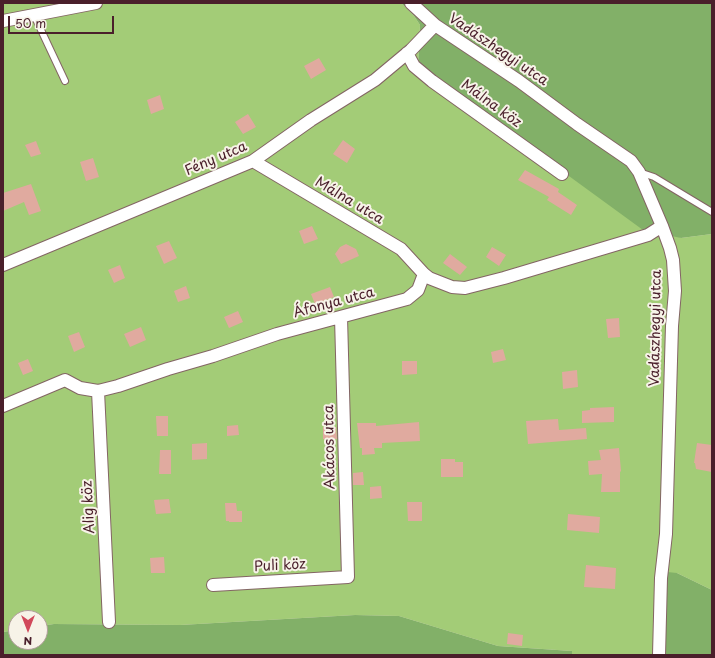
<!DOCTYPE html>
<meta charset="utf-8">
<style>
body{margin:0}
#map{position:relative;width:715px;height:658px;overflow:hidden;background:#eee8cf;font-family:"Playpen Sans",sans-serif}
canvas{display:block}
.frame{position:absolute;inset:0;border:4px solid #4a1f2b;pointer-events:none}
.north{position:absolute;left:8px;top:610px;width:40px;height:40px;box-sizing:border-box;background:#f7f3e8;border:1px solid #b29e9c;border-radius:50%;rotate:180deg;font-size:11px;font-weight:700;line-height:16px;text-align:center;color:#4a1f2b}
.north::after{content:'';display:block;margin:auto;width:14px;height:18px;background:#d1495b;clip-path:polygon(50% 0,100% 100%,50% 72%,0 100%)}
.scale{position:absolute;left:8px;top:16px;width:106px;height:18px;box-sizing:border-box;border:2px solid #4a1f2b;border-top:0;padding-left:5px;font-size:12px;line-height:14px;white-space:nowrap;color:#4a1f2b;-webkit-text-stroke:3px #f7f3e8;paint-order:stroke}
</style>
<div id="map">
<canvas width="715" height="658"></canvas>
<div class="frame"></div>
<div class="north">N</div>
<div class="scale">50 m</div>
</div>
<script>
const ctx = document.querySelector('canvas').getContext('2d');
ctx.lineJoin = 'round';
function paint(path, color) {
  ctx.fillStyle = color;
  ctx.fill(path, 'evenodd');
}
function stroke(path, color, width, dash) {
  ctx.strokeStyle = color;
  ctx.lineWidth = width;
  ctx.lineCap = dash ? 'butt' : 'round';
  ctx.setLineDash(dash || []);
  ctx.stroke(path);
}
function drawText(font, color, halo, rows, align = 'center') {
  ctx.font = font + ' "Playpen Sans",sans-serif';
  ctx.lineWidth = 4;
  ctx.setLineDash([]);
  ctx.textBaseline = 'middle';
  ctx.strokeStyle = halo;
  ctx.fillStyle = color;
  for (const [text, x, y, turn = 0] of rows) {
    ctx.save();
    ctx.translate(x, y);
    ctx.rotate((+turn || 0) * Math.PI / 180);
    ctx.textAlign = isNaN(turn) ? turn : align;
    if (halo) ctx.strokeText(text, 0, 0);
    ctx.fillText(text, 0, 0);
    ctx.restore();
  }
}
paint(new Path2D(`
 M 3,3 L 401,3 L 414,16 L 420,25 L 418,66 L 681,238 L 712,234 L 712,590 L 677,573 L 661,655 L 572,655 L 572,651 L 498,646 L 399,616 L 355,615 L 180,625 L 54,624 L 40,626 L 40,618 L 16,618 L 16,630 L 3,632 Z`), '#a3cc77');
paint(new Path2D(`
 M 401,3 L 712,3 L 712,234 L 681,238 L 643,230 L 418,66 L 420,25 L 414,16 Z
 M 667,572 L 677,573 L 712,590 L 712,655 L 661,655 Z
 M 355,615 L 399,616 L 498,646 L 572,651 L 572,655 L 3,655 L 3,632 L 16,630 L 16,642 L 40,642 L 40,626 L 54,624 L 180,625 Z`), '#82b068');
paint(new Path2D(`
 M 319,58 L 326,70 L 311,79 L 304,66 Z
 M 160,95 L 164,109 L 151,114 L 147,100 Z
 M 248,114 L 256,127 L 243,134 L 235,122 Z
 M 343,140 L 355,149 L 347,163 L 333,154 Z
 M 36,141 L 41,154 L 31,157 L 25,145 Z
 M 93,158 L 99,177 L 86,181 L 80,162 Z
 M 525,170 L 559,189 L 558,192 L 577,205 L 571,215 L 547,200 L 549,197 L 518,180 Z
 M 31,184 L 41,211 L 29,215 L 24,202 L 3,211 L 3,193 Z
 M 312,226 L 318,239 L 304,244 L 299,231 Z
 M 169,241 L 177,258 L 164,264 L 156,246 Z
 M 346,244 L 356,249 L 359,256 L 341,264 L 335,254 L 340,247 Z
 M 492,247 L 506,255 L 499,266 L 486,257 Z
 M 450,254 L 467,267 L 460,275 L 443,263 Z
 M 120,265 L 125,278 L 114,283 L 108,270 Z
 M 186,286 L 190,298 L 178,302 L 174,291 Z
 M 330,287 L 334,297 L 315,304 L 311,294 Z
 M 238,311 L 243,322 L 229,328 L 224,317 Z
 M 619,318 L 620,337 L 608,338 L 606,319 Z
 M 141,327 L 146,340 L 130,347 L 124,334 Z
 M 79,332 L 85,347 L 74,352 L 68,336 Z
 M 503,349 L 506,360 L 493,363 L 491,352 Z
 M 28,359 L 33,371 L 23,375 L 18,363 Z
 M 402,361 L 417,361 L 417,374 L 402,375 Z
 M 577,370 L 578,387 L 563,389 L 562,372 Z
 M 614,407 L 614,422 L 582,423 L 582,411 L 590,410 L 590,408 Z
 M 156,416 L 168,416 L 168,436 L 157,436 Z
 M 558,419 L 559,430 L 586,428 L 587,439 L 528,444 L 526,421 Z
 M 419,422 L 420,441 L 382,443 L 382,448 L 374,448 L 375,454 L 362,455 L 362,448 L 360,448 L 357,423 L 376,423 L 376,426 Z
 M 238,425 L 239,435 L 227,436 L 227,426 Z
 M 323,427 L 336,427 L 337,439 L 323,439 Z
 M 207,443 L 207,459 L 192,460 L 192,444 Z
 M 697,443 L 712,445 L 712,472 L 696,469 L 695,463 L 694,463 Z
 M 619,448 L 621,471 L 620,472 L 620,492 L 601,492 L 602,474 L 589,475 L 588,461 L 601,460 L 599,450 Z
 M 160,450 L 171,450 L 171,474 L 159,474 Z
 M 441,459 L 455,459 L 455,462 L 463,462 L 463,477 L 441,477 Z
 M 363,472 L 364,485 L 353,485 L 353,473 Z
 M 381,486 L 382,498 L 370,499 L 370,487 Z
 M 169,499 L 171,513 L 156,514 L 154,500 Z
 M 407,502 L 422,502 L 422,521 L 408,521 Z
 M 225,503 L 236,503 L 237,511 L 242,511 L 242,522 L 229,522 L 229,521 L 226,521 Z
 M 568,514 L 600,517 L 599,533 L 567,530 Z
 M 164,557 L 165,573 L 151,573 L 150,558 Z
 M 586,565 L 616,568 L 615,589 L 584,587 Z
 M 508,633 L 523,635 L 522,646 L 507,644 Z`), '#e0aa9f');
const lane = new Path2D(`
 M 34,15 L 65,81
 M 639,172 L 654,177 L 712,212`);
const street = new Path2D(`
 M 411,3 L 435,25 L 519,81 L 577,124 L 631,161 L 639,172 L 662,226 L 670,248 L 673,260 L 675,291 L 672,326 L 666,534 L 661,578 L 659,655
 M 3,21 L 96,3
 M 407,53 L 414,66 L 432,81 L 562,174
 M 253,161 L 401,249 L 424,274 L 429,278 L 452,287 L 465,288 L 504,278 L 648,235 L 662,226
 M 3,265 L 253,161 L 311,120 L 375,80 L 411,50 L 435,25
 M 98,391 L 109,622
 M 3,406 L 65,380 L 80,388 L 98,391 L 118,386 L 168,369 L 213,356 L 277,334 L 407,299 L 418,290 L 424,274
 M 213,585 L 348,577 L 341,317`);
stroke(lane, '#836564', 8);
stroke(street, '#836564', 14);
stroke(lane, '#fff', 6);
stroke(street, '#fff', 12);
drawText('14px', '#4a1f2b', '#f7f3e8', [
 ["Vadászhegyi utca",498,50,34],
 ["Málna köz",491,104,36],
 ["Fény utca",216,159,-23],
 ["Málna utca",349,201,31],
 ["Áfonya utca",334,303,-15],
 ["Vadászhegyi utca",656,328,-89],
 ["Akácos utca",330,447,-91],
 ["Alig köz",89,507,-93],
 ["Puli köz",280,566,-3]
]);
</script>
